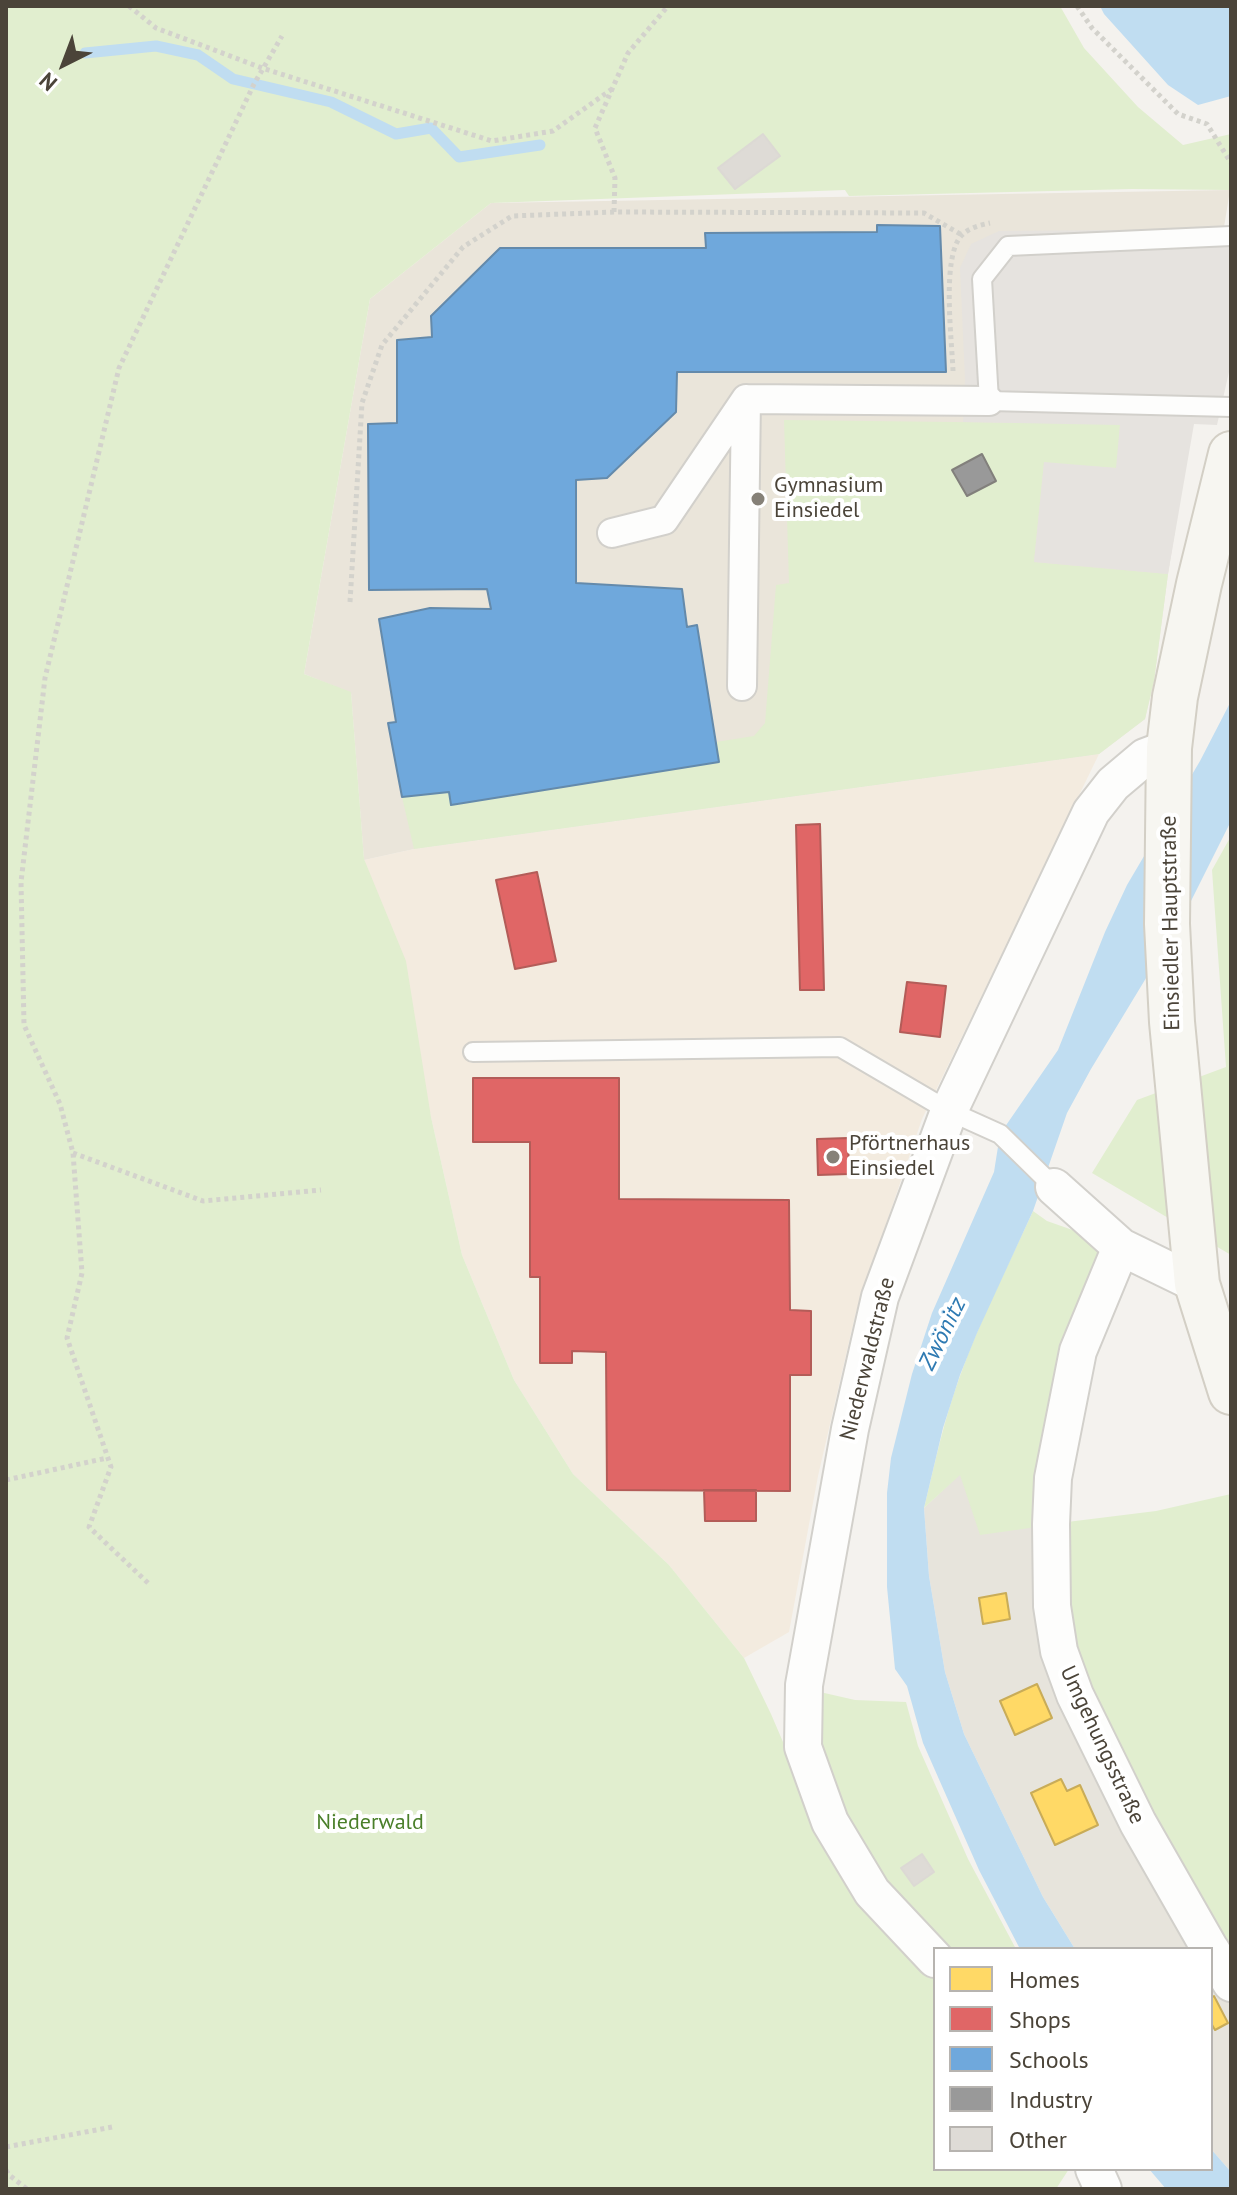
<!DOCTYPE html>
<meta charset="utf-8">
<style>
body{margin:0}
#map{position:relative;width:1237px;height:2195px;overflow:hidden;background:#f4f2ee;font-family:"PT Sans",sans-serif}
canvas{display:block}
.frame{position:absolute;inset:0;border:8px solid #4b4439;pointer-events:none}
.legend{position:absolute;left:933px;top:1947px;width:280px;height:224px;box-sizing:border-box;background:#fff;border:2px solid #b7b4b0;margin:0;padding:10px 14px;list-style:none;font-size:24px;color:#4b4439}
.legend li{display:flex;align-items:center;gap:16px;height:40px}
.legend b{width:40px;border:2px solid #b7b4b0}
.north{position:absolute;left:24px;top:24px;width:80px;height:80px;-webkit-text-stroke:6px #fff;paint-order:stroke;rotate:222deg;font-size:22px;font-weight:700;line-height:32px;text-align:center;color:#4b4439}
.north::after{content:'';display:block;margin:auto;width:28px;height:36px;background:#4b4439;clip-path:polygon(50% 0,100% 100%,50% 72%,0 100%)}
</style>
<div id="map">
<canvas width="1237" height="2195"></canvas>
<div class="frame"></div>
<ul class="legend">
<li><b style="height:22px;background:#ffd966"></b>Homes</li>
<li><b style="height:22px;background:#e06666"></b>Shops</li>
<li><b style="height:22px;background:#6fa8dc"></b>Schools</li>
<li><b style="height:22px;background:#999"></b>Industry</li>
<li><b style="height:22px;background:#dedbd6"></b>Other</li>
</ul>
<div class="north">N</div>
</div>
<script>
const ctx = document.querySelector('canvas').getContext('2d');
ctx.lineJoin = 'round';
function paint(path, color) {
  ctx.fillStyle = color;
  ctx.fill(path, 'evenodd');
}
function stroke(path, color, width, dash) {
  ctx.strokeStyle = color;
  ctx.lineWidth = width;
  ctx.lineCap = dash ? 'butt' : 'round';
  ctx.setLineDash(dash || []);
  ctx.stroke(path);
}
function drawText(font, color, halo, rows, align = 'center') {
  ctx.font = font + ' "PT Sans",sans-serif';
  ctx.lineWidth = 8;
  ctx.setLineDash([]);
  ctx.textBaseline = 'middle';
  ctx.strokeStyle = halo;
  ctx.fillStyle = color;
  for (const [text, x, y, turn = 0] of rows) {
    ctx.save();
    ctx.translate(x, y);
    ctx.rotate((+turn || 0) * Math.PI / 180);
    ctx.textAlign = isNaN(turn) ? turn : align;
    if (halo) ctx.strokeText(text, 0, 0);
    ctx.fillText(text, 0, 0);
    ctx.restore();
  }
}
paint(new Path2D(`
 M 960,1474 L 1051,1524 L 1210,1949 L 1075,1949 L 1043,1897 L 964,1734 L 945,1672 L 929,1576 L 924,1508 Z
 M 1211,1950 L 1231,1983 L 1231,2172 L 1211,2149 Z`), '#e7e4dc');
paint(new Path2D(`
 M 1099,754 L 922,1119 L 856,1312 L 818,1476 L 789,1632 L 744,1658 L 669,1565 L 573,1474 L 514,1380 L 462,1255 L 431,1117 L 364,860 L 414,849 Z`), '#f3ebdf');
paint(new Path2D(`
 M 1230,190 L 1168,574 L 1154,681 L 1145,719 L 1099,754 L 414,849 L 364,860 L 351,693 L 304,674 L 370,299 L 491,203 Z`), '#eae5da');
paint(new Path2D(`
 M 6,6 L 1060,6 L 1084,48 L 1138,107 L 1183,145 L 1231,134 L 1231,190 L 1132,189 L 849,196 L 845,190 L 491,203 L 370,299 L 304,674 L 351,692 L 364,859 L 406,961 L 431,1117 L 462,1255 L 514,1380 L 573,1474 L 669,1565 L 744,1658 L 771,1714 L 804,1791 L 892,1931 L 935,1978 L 935,2169 L 1069,2169 L 1056,2189 L 6,2189 Z
 M 784,420 L 1120,424 L 1117,468 L 1044,463 L 1034,562 L 1168,574 L 1154,681 L 1145,719 L 1099,754 L 414,849 L 402,797 L 449,792 L 451,804 L 719,762 L 716,742 L 754,736 L 765,723 L 776,585 L 789,583 Z
 M 1231,836 L 1231,1255 L 1092,1173 L 1137,1100 L 1226,1067 L 1212,870 Z
 M 1033,1211 L 1047,1221 L 1121,1247 L 1051,1524 L 1156,1511 L 1231,1494 L 1231,1983 L 1075,1695 L 1051,1525 L 980,1535 L 960,1475 L 924,1508 C 935,1463 944,1419 960,1376 C 980,1319 1008,1266 1033,1211 Z
 M 820,1692 L 855,1700 L 906,1702 L 918,1746 L 968,1859 L 1016,1949 L 943,1949 L 875,1873 L 822,1769 Z`), '#e1eecf');
paint(new Path2D(`
 M 1231,229 L 1231,363 L 1217,425 L 1194,424 L 1168,574 L 1034,562 L 1044,462 L 1116,468 L 1120,425 L 963,422 L 965,380 L 960,268 L 971,244 L 999,231 Z`), '#e6e3df');
paint(new Path2D(`
 M 1100,6 L 1231,6 L 1231,96 L 1198,105 L 1168,85 L 1104,14 Z
 M 1231,701 L 1231,821 L 1183,917 L 1091,1069 L 1067,1113 L 1033,1211 L 977,1333 L 960,1375 L 943,1428 L 924,1508 L 929,1576 L 945,1672 L 964,1734 L 1043,1897 L 1075,1949 L 1020,1949 L 979,1870 L 923,1743 L 907,1686 L 895,1669 L 887,1587 L 887,1493 L 891,1458 L 912,1374 L 932,1313 L 994,1172 L 1000,1134 L 1058,1050 L 1105,932 L 1127,885 L 1200,761 Z
 M 1211,2149 L 1231,2172 L 1231,2189 L 1166,2189 L 1149,2169 L 1211,2169 Z`), '#c0ddf1');
const homes = new Path2D(`
 M 1006,1593 L 1010,1619 L 983,1624 L 979,1598 Z
 M 1037,1684 L 1052,1718 L 1015,1735 L 1000,1701 Z
 M 1061,1779 L 1067,1791 L 1080,1785 L 1098,1825 L 1055,1845 L 1031,1793 Z
 M 1214,1996 L 1228,2023 L 1215,2030 L 1211,2023 L 1211,1998 Z`);
paint(homes, '#ffd966');
stroke(homes, '#c9ac58', 2);
const shops = new Path2D(`
 M 820,824 L 824,990 L 800,990 L 796,825 Z
 M 537,872 L 556,961 L 515,969 L 496,880 Z
 M 907,982 L 946,986 L 940,1037 L 900,1032 Z
 M 473,1078 L 619,1078 L 619,1199 L 789,1200 L 790,1310 L 811,1311 L 811,1375 L 790,1375 L 790,1491 L 607,1490 L 606,1352 L 572,1351 L 572,1363 L 540,1363 L 540,1277 L 530,1277 L 530,1142 L 473,1142 Z
 M 848,1138 L 849,1174 L 818,1175 L 817,1139 Z
 M 704,1490 L 756,1490 L 756,1521 L 705,1521 Z`);
paint(shops, '#e06666');
stroke(shops, '#b35c58', 2);
const schools = new Path2D(`
 M 877,225 L 940,226 L 946,372 L 677,372 L 676,412 L 607,478 L 576,480 L 576,583 L 682,589 L 687,627 L 697,625 L 719,762 L 451,805 L 449,792 L 402,797 L 388,723 L 396,722 L 379,619 L 430,608 L 491,609 L 487,589 L 369,590 L 368,424 L 397,423 L 397,340 L 432,337 L 431,316 L 500,248 L 706,248 L 705,233 L 877,232 Z`);
paint(schools, '#6fa8dc');
stroke(schools, '#648aab', 2);
const industry = new Path2D(`
 M 982,454 L 996,481 L 967,496 L 952,470 Z`);
paint(industry, '#999');
stroke(industry, '#82807c', 2);
stroke(new Path2D(`
 M 85,53 L 156,46 L 198,55 L 233,79 L 331,102 L 396,134 L 431,128 L 459,157 L 540,145`), '#c0ddf1', 11);
const building = new Path2D(`
 M 763,134 L 780,156 L 735,189 L 718,168 Z
 M 922,1854 L 934,1872 L 914,1886 L 901,1868 Z`);
paint(building, '#dedbd6');
stroke(building, '#dcd9d4', 2);
const service = new Path2D(`
 M 1231,236 L 1008,246 L 982,279 L 989,401 L 1231,407
 M 473,1052 L 840,1047 L 949,1111 L 1000,1134 L 1054,1187`);
const pedestrian = new Path2D(`
 M 612,533 L 664,520 L 746,399 L 989,401
 M 742,686 L 746,399`);
const minor = new Path2D(`
 M 1054,1187 L 1121,1247 L 1197,1284
 M 1121,1247 L 1078,1351 L 1053,1478 L 1051,1524 L 1052,1606 L 1059,1651 L 1075,1695 L 1138,1823 L 1210,1949
 M 1211,1950 L 1231,1983
 M 935,1959 L 872,1892 L 830,1822 L 803,1747 L 804,1685 L 850,1429 L 880,1297 L 949,1111 L 1091,812 L 1113,784 L 1145,757 L 1169,748
 M 1094,2169 L 1103,2189`);
const secondary = new Path2D(`
 M 1231,454 L 1199,584 L 1175,697 L 1169,748 L 1167,924 L 1172,1022 L 1197,1284 L 1231,1392`);
stroke(service, '#d2d0cb', 22);
stroke(pedestrian, '#d2d0cb', 32);
stroke(minor, '#d2d0cb', 40);
stroke(secondary, '#d3cfc5', 48);
stroke(new Path2D(`
 M 129,6 L 156,28 L 262,68 L 492,141 L 553,131 L 612,89
 M 1077,6 L 1092,28 L 1178,114 L 1207,124 L 1231,163
 M 614,212 L 615,178 L 595,128 L 628,53 L 668,6
 M 953,371 C 952,340 941,256 962,235 C 969,228 980,225 990,223
 M 350,602 L 362,403 L 382,345 L 463,247 L 512,216 L 614,212 L 924,213 L 962,235
 M 73,1153 L 203,1201 L 321,1190
 M 6,1480 L 107,1458
 M 148,1583 L 89,1527 L 111,1467 L 67,1338 L 82,1273 L 73,1153 L 60,1104 L 24,1025 L 21,882 L 45,678 L 119,368 L 254,84 L 282,36
 M 6,2147 L 112,2127
 M 6,2170 L 9,2175 L 27,2189`), '#d3d2cc', 5, [4, 4]);
stroke(service, '#fdfdfc', 18);
stroke(pedestrian, '#fdfdfc', 28);
stroke(minor, '#fdfdfc', 36);
stroke(secondary, '#f7f6f1', 44);
for (const [x, y, r, color] of [
 [758,499,8,"#868178"],
 [833,1157,8,"#868178"]
]) {
  const dot = new Path2D();
  dot.arc(x, y, r, 0, 2 * Math.PI);
  ctx.fillStyle = color;
  ctx.fill(dot);
  stroke(dot, '#fff', 3);
}
drawText('22px', '#4b4439', '#fff', [
 ["Gymnasium",774,486],
 ["Einsiedel",774,511],
 ["Pförtnerhaus",849,1144],
 ["Einsiedel",849,1169]
], 'left');
drawText('22px', '#4b4439', '#fff', [
 ["Einsiedler Hauptstraße",1171,923,-91],
 ["Niederwaldstraße",868,1359,-76],
 ["Umgehungsstraße",1102,1745,65]
]);
drawText('22px', '#4a7f2a', '#fff', [
 ["Niederwald",370,1823]
]);
drawText('italic 24px', '#2e7ab2', '#fff', [
 ["Zwönitz",943,1334,-64]
]);
</script>
